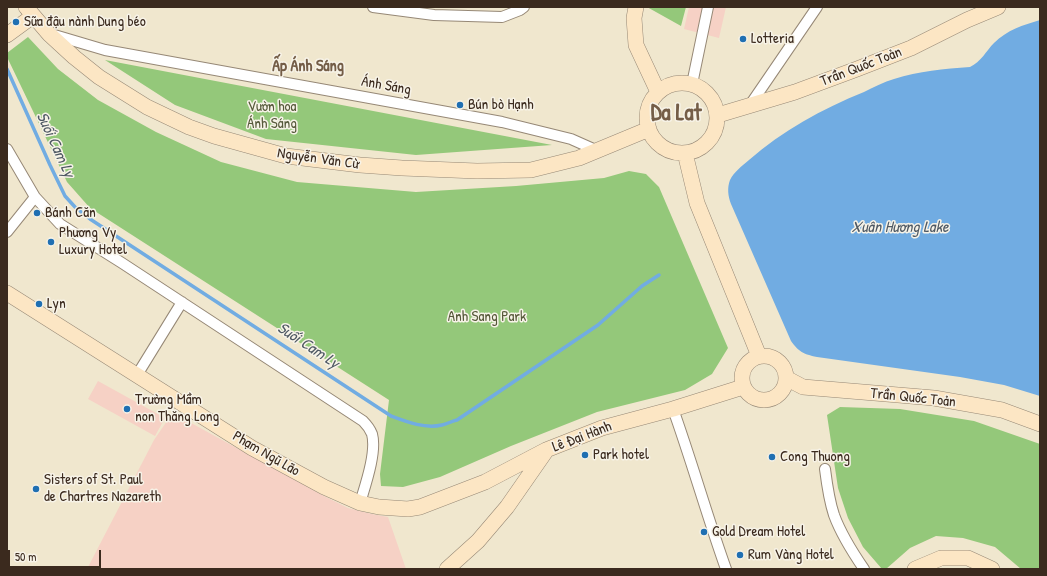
<!DOCTYPE html>
<meta charset="utf-8">
<style>
body{margin:0}
#map{position:relative;width:1047px;height:576px;overflow:hidden;background:#f0e7ce;font-family:"Patrick Hand",sans-serif}
canvas{display:block}
.frame{position:absolute;inset:0;border:8px solid #3b2a1e;pointer-events:none}
.scale{position:absolute;left:8px;top:550px;width:93px;height:18px;box-sizing:border-box;border:2px solid #3b2a1e;border-top:0;padding-left:5px;font-size:12px;line-height:14px;white-space:nowrap;color:#3b2a1e;-webkit-text-stroke:3px #f7f3e8;paint-order:stroke}
</style>
<div id="map">
<canvas width="1047" height="576"></canvas>
<div class="frame"></div>
<div class="scale">50 m</div>
</div>
<script>
const ctx = document.querySelector('canvas').getContext('2d');
ctx.lineJoin = 'round';
function paint(path, color) {
  ctx.fillStyle = color;
  ctx.fill(path, 'evenodd');
}
function stroke(path, color, width, dash) {
  ctx.strokeStyle = color;
  ctx.lineWidth = width;
  ctx.lineCap = dash ? 'butt' : 'round';
  ctx.setLineDash(dash || []);
  ctx.stroke(path);
}
function drawText(font, color, halo, rows, align = 'center') {
  ctx.font = font + ' "Patrick Hand",sans-serif';
  ctx.lineWidth = 3;
  ctx.setLineDash([]);
  ctx.textBaseline = 'middle';
  ctx.strokeStyle = halo;
  ctx.fillStyle = color;
  for (const [text, x, y, turn = 0] of rows) {
    ctx.save();
    ctx.translate(x, y);
    ctx.rotate((+turn || 0) * Math.PI / 180);
    ctx.textAlign = isNaN(turn) ? turn : align;
    if (halo) ctx.strokeText(text, 0, 0);
    ctx.fillText(text, 0, 0);
    ctx.restore();
  }
}
paint(new Path2D(`
 M 689,7 L 726,7 L 719,38 L 684,29 Z
 M 98,381 L 165,418 L 155,436 L 88,399 Z
 M 173,415 L 182,418 L 326,497 L 348,508 L 372,514 L 388,517 L 406,569 L 87,569 L 154,440 L 167,421 Z`), '#f6d1c5');
paint(new Path2D(`
 M 647,7 L 686,7 L 681,26 Z
 M 28,37 L 58,69 L 98,100 L 156,132 L 221,162 L 297,182 L 416,192 L 516,186 L 604,178 L 629,171 L 646,174 L 659,187 L 728,348 L 712,374 L 685,390 L 597,412 L 511,446 L 440,477 L 403,487 L 381,486 L 380,474 L 389,400 L 90,208 L 67,182 L 7,57 L 7,53 Z
 M 105,60 L 552,145 L 416,155 L 266,139 L 175,105 Z
 M 840,407 L 900,409 L 974,421 L 1040,444 L 1040,569 L 1021,569 L 995,547 L 963,538 L 936,536 L 910,548 L 886,569 L 882,569 L 863,547 L 848,518 L 838,488 L 827,415 Z`), '#94c87a');
paint(new Path2D(`
 M 1040,20 L 1040,396 L 1004,385 L 960,377 L 817,357 C 803,354 799,352 791,341 L 731,204 C 728,196 727,188 730,180 C 734,172 742,166 749,160 C 782,131 822,109 864,92 C 874,87 884,82 894,79 C 919,71 944,69 970,67 C 981,62 986,51 994,43 C 1007,30 1023,25 1040,20 Z`), '#71ace2');
stroke(new Path2D(`
 M 7,69 L 50,165 L 65,196 L 75,207 L 90,219 L 391,416 C 407,422 425,429 442,425 C 447,424 452,421 457,420 L 598,325 L 642,286 L 659,275`), '#71ace2', 3.5);
const street = new Path2D(`
 M 373,7 L 434,15 L 502,17 L 520,10 L 524,7
 M 51,34 L 105,50 L 502,122 L 571,139 L 598,151
 M 692,84 L 708,7
 M 750,105 L 817,7
 M 7,149 L 35,197 L 60,224 L 122,263 L 363,421 C 367,425 370,429 372,434 C 377,452 365,486 360,503
 M 7,232 L 35,197
 M 137,375 L 182,302
 M 673,409 C 692,462 707,516 726,569
 M 825,469 C 827,485 829,500 834,515 C 841,534 853,553 864,569`);
const secondary = new Path2D(`
 M 26,7 L 49,34 L 74,57 L 99,77 L 147,107 L 189,127 L 214,136 L 286,156 L 360,165 L 402,168 L 477,171 L 531,170 L 579,158 L 649,129
 M 636,7 L 634,18 L 636,45 L 658,92
 M 7,35 L 33,16
 M647 118a35 35 0 1 1 70 0a35 35 0 1 1-70 0Z
 M 718,115 L 795,92 L 857,69 L 911,48 L 967,20 L 998,7
 M 685,153 L 697,203 L 759,356
 M 7,293 L 252,448 L 324,487 L 360,503 L 379,507 L 408,509 L 420,507 L 485,482 L 546,450 L 602,428 L 673,409 L 743,387
 M742 378a22 22 0 1 1 44 0a22 22 0 1 1-44 0Z
 M 786,378 L 803,387 L 934,398 L 1002,410 L 1040,424
 M 447,569 L 478,541 L 507,507 L 546,451
 M 915,569 L 941,558 L 968,558 L 992,569`);
stroke(street, '#968876', 12);
stroke(secondary, '#968876', 16);
stroke(street, '#fff', 10);
stroke(secondary, '#fce6c4', 15);
for (const [x, y, r, color] of [
 [16,22,4,"#1f6fb2"],
 [743,39,4,"#1f6fb2"],
 [460,105,4,"#1f6fb2"],
 [37,213,4,"#1f6fb2"],
 [51,242,4,"#1f6fb2"],
 [39,304,4,"#1f6fb2"],
 [127,409,4,"#1f6fb2"],
 [585,455,4,"#1f6fb2"],
 [772,457,4,"#1f6fb2"],
 [36,489,4,"#1f6fb2"],
 [704,532,4,"#1f6fb2"],
 [740,555,4,"#1f6fb2"]
]) {
  const dot = new Path2D();
  dot.arc(x, y, r, 0, 2 * Math.PI);
  ctx.fillStyle = color;
  ctx.fill(dot);
  stroke(dot, '#f7f3e8', 1.5);
}
drawText('15px', '#3b2a1e', '#f7f3e8', [
 ["Sữa đậu nành Dung béo",24,22],
 ["Lotteria",751,39],
 ["Bún bò Hạnh",468,105],
 ["Bánh Căn",45,213],
 ["Phương Vy",59,233],
 ["Luxury Hotel",59,250],
 ["Lyn",47,304],
 ["Trường Mầm",135,400],
 ["non Thăng Long",135,417],
 ["Park hotel",593,455],
 ["Cong Thuong",780,457],
 ["Sisters of St. Paul",44,480],
 ["de Chartres Nazareth",44,497],
 ["Gold Dream Hotel",712,532],
 ["Rum Vàng Hotel",748,555]
], 'left');
drawText('15px', '#3b2a1e', '#f7f3e8', [
 ["Trần Quốc Toản",861,67,-21],
 ["Ánh Sáng",386,86,10],
 ["Nguyễn Văn Cừ",318,159,8],
 ["Trần Quốc Toản",913,398,6],
 ["Lê Đại Hành",582,437,-21],
 ["Phạm Ngũ Lão",266,454,30]
]);
drawText('15px', '#56593a', '#f7f3e8', [
 ["Vườn hoa",272,107],
 ["Ánh Sáng",272,124],
 ["Anh Sang Park",487,317]
]);
drawText('bold 16px', '#745d47', '#f7f3e8', [
 ["Ấp Ánh Sáng",308,67]
]);
drawText('italic 16px', '#4e5863', '#f7f3e8', [
 ["Suối Cam Ly",55,145,65],
 ["Xuân Hương Lake",900,228],
 ["Suối Cam Ly",308,346,33]
]);
drawText('bold 23px', '#745d47', '#f7f3e8', [
 ["Da Lat",676,114]
]);
</script>
